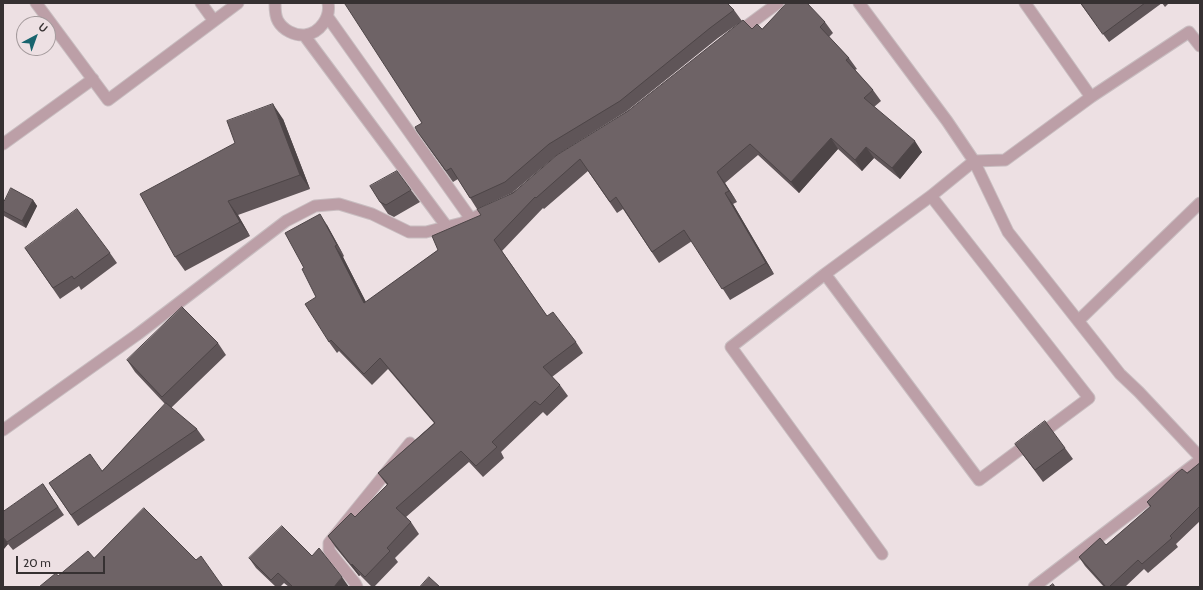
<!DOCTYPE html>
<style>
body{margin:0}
#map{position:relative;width:1203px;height:590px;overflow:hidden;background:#ede0e3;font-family:Cabin,sans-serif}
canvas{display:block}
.frame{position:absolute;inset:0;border:4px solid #363132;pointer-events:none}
.north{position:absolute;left:16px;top:16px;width:40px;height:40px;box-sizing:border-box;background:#ede0e3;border:1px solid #a49a9c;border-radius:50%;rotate:41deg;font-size:11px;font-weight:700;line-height:16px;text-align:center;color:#363132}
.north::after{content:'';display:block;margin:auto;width:14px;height:18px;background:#18646e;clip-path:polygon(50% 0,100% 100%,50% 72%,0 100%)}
.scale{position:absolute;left:16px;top:556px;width:89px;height:18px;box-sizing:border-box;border:2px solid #363132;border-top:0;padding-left:5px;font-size:12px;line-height:14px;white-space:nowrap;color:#363132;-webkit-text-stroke:3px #ede0e3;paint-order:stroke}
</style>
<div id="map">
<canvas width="1203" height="590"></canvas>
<div class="frame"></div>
<div class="north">U</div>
<div class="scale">20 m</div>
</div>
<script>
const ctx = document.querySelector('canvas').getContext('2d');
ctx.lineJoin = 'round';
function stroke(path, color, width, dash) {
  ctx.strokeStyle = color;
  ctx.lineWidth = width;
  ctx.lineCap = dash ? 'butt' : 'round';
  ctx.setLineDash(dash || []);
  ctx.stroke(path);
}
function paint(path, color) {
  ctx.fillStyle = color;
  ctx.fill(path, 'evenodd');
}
const minor = new Path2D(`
 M 36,3 L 108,100 L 238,3
 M 201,3 L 214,21
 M 275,3 C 275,9 275,16 278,21 C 283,30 295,36 305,35 C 320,33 331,17 328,3
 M 859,3 L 947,121 L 974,161 L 1008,232 L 1120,374 L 1139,392 L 1200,457
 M 327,16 L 471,219
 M 736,34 L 778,3
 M 304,35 L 447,227
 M 1091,97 L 1189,32 L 1200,46
 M 3,144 L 93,79
 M 825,274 L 931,196 L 974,161 L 1005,160 L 1091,97 L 1025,3
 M 1078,321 L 1200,203
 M 3,430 L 138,334 L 286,221 L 315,206 L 339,204 L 372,214 L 409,232 L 426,232 L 462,223 L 493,209
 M 882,554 L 731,347 L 825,274 L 979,480 L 1089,398 L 931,196
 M 357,587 L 355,583 L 333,556 L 329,550 L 329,543 L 410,443
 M 1034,587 L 1200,460`);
stroke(minor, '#c8bdc0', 13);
stroke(minor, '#bc9fa7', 11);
paint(new Path2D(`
 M 346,3 L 729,3 L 728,4 L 734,10 L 742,21 L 718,38 L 627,111 L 557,155 L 512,193 L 477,209 L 458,179 L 453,182 L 417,131 L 422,123 Z
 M 1080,3 L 1169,3 L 1165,7 L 1162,3 L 1109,42 Z
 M 825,22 L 833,33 L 829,37 L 849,58 L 857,69 L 855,70 L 873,90 L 881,101 L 874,107 L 922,152 L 900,179 L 874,158 L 862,171 L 838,149 L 799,193 L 758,155 L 725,183 L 737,202 L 733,204 L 774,274 L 730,300 L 692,241 L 659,263 L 623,209 L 617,213 L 588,171 L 544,209 L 543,208 L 502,251 L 547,316 L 576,342 L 583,353 L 552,377 L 560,385 L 568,396 L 547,416 L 543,412 L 501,452 L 504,458 L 483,477 L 469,462 L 406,517 L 411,522 L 419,534 L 395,558 L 398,562 L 374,587 L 372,587 L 360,575 L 359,576 L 336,548 L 328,536 L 355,517 L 387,485 L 378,473 L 434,423 L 388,369 L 372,385 L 339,351 L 337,353 L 329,342 L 316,297 L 304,268 L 327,225 L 344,256 L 343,257 L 366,302 L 438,250 L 481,215 L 628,111 L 752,29 L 762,29 Z
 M 283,119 L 310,189 L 238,215 L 250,236 L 185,271 L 175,257 Z
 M 411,190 L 420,202 L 394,217 L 388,214 L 380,202 Z
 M 33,200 L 37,206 L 26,228 L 4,216 L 3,214 L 3,204 Z
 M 25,248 L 110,253 L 117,263 L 81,290 L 79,286 L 60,299 Z
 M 218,343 L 226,355 L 171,408 L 197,429 L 205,440 L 78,526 L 49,483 L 102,471 L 165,404 L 135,372 L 127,360 Z
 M 1015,444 L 1065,448 L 1073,459 L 1043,482 Z
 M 1200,463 L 1200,521 L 1176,544 L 1178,547 L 1148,573 L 1144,569 L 1125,587 L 1104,587 L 1085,566 L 1079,557 L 1106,545 L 1150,507 L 1147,502 Z
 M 43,484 L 64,515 L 13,550 L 8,544 L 3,550 L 3,512 Z
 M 312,556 L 349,587 L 289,587 L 284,583 L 280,587 L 276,587 L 256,568 L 249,558 Z`), '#5f5558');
paint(new Path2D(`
 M 273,104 L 283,119 L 310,189 L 300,175 Z
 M 831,138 L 838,149 L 799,193 L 791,182 Z
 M 915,141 L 922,152 L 900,179 L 892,168 Z
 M 866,147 L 874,158 L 862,171 L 855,160 Z
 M 717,172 L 725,183 L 737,202 L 729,191 Z
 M 725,193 L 733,204 L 774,274 L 766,263 Z
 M 33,200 L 37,206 L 26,228 L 22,221 Z
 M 228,201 L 238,215 L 250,236 L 240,222 Z
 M 320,214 L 327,225 L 344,256 L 337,245 Z
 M 335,246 L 343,257 L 372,314 L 364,303 Z
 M 3,537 L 8,544 L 3,550 Z
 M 352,564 L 360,575 L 359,576 L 351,565 Z
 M 342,577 L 349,587 L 334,587 Z`), '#4d4547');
const building = new Path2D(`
 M 346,3 L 727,3 L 734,10 L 710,28 L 620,101 L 549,144 L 505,182 L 470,198 L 451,168 L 446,171 L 417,131 L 415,127 L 422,123 L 345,4 Z
 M 787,3 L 807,3 L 825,22 L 820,27 L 849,58 L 846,60 L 873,90 L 864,98 L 915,141 L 892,168 L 866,147 L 855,160 L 831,138 L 791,182 L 750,144 L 717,172 L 729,191 L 725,193 L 766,263 L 722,289 L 684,230 L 652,252 L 616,197 L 610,202 L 580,159 L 536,198 L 535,197 L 494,240 L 547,316 L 553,312 L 576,342 L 543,367 L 560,385 L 540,405 L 535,401 L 492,442 L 497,447 L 476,466 L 461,451 L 396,508 L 411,522 L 387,548 L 390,551 L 365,577 L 352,564 L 351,565 L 328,536 L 351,513 L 355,517 L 388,484 L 378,473 L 435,423 L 380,358 L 364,374 L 331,340 L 329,342 L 305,304 L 316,297 L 302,269 L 304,268 L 285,233 L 320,214 L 337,245 L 335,246 L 364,303 L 438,250 L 432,236 L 481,215 L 477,209 L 513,193 L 557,155 L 628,111 L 719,39 L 743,20 L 752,29 L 757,24 L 762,29 Z
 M 1081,3 L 1145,3 L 1103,34 Z
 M 273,104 L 300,175 L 228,201 L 240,222 L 175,257 L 140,194 L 235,143 L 227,121 Z
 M 397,171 L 411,190 L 386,205 L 380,202 L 370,186 Z
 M 11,188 L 33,200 L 22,221 L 3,211 L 3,204 Z
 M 77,209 L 110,253 L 74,279 L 72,276 L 53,288 L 25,248 Z
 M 182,307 L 218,343 L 162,397 L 127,360 Z
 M 166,403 L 197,429 L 71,515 L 49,483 L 90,454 L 102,471 Z
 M 1045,421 L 1065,448 L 1035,470 L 1015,444 Z
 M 1200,463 L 1200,506 L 1170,536 L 1172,538 L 1142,564 L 1138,560 L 1109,587 L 1106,587 L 1079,557 L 1100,538 L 1106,545 L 1151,506 L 1147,502 L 1177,473 L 1182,469 L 1187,473 Z
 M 43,484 L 58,507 L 7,542 L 3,537 L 3,512 Z
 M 144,508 L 196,560 L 201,556 L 223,587 L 39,587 L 56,573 L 58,576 L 88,551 L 94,558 Z
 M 282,526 L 312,556 L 319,548 L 342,577 L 334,587 L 293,587 L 278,573 L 271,580 L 249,558 Z
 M 429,577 L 440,587 L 420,587 Z
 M 1053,584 L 1055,587 L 1049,587 Z`);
paint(building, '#6e6366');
stroke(building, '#4d4547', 1);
</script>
